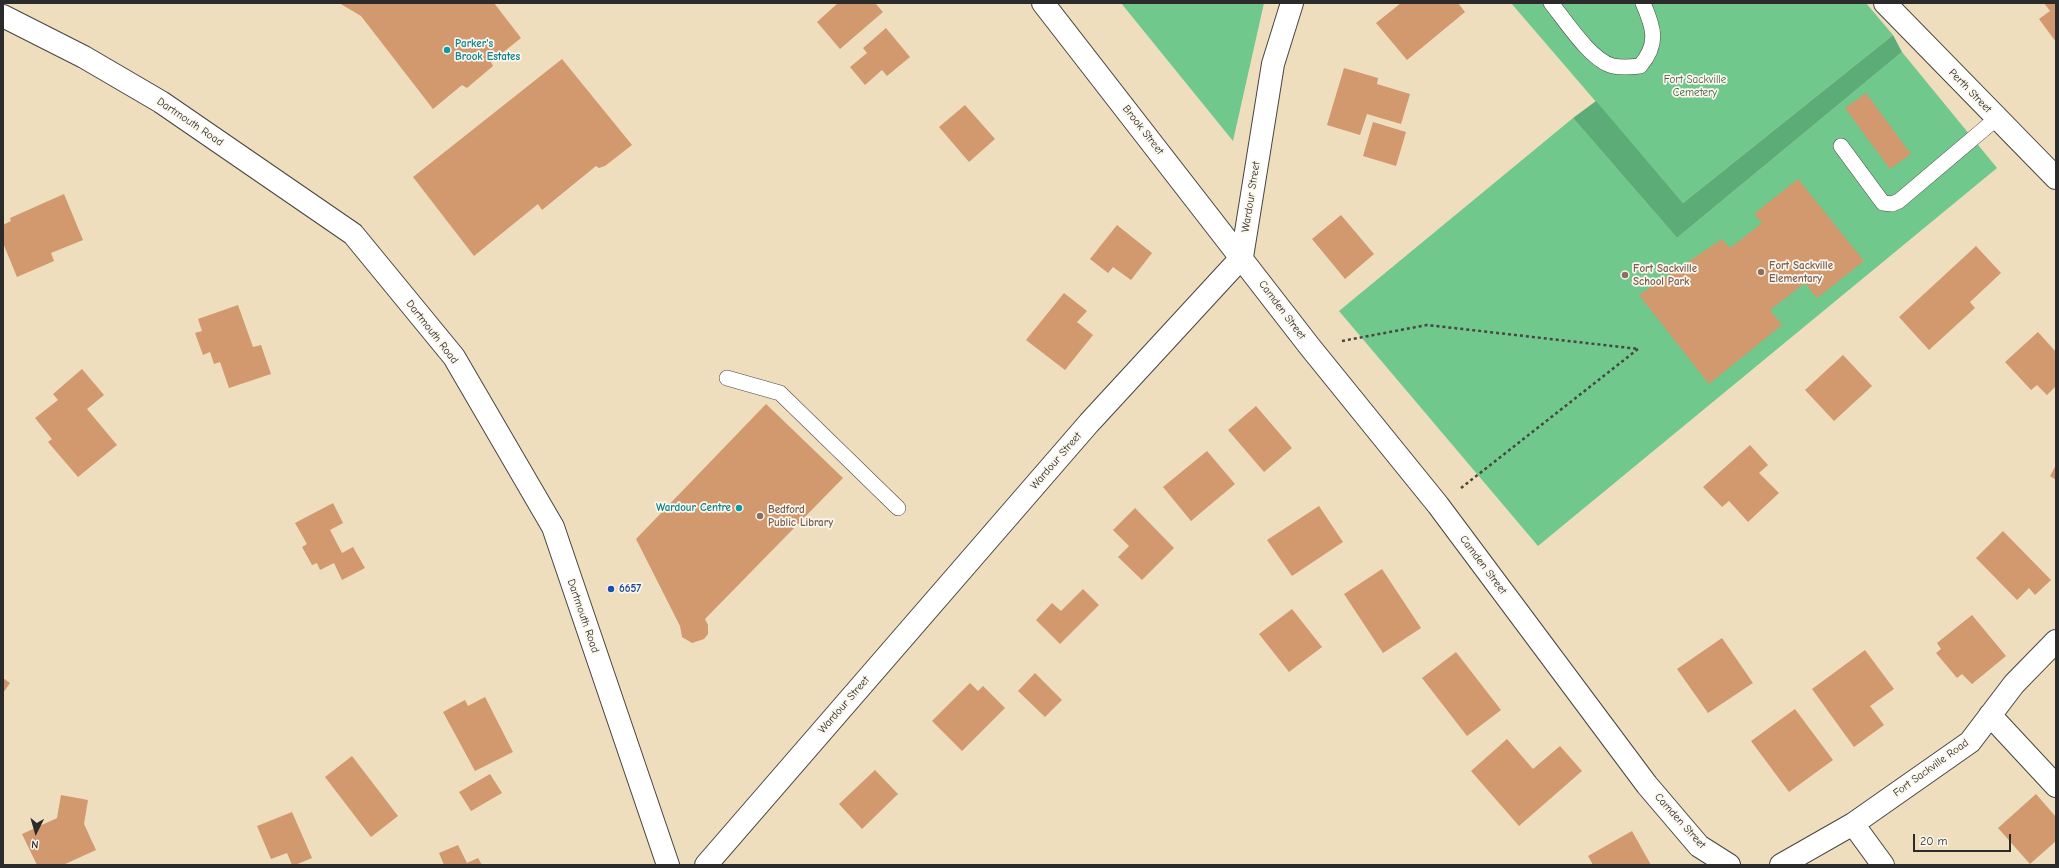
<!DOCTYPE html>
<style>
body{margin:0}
#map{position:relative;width:2059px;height:868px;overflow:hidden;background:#efdebe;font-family:"Comic Neue",sans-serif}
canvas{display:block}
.frame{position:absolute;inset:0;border:4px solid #2b2b2b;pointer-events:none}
.north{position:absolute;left:16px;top:812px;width:40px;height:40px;-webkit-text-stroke:3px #fbf7ec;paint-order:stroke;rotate:185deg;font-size:11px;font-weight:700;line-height:16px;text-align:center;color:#2b2b2b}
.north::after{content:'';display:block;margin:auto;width:14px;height:18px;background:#2b2b2b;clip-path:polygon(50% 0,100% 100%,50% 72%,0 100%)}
.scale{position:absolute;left:1913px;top:834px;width:98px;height:18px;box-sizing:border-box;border:2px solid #2b2b2b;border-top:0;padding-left:5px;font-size:12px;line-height:14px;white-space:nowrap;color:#2b2b2b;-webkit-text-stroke:3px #fbf7ec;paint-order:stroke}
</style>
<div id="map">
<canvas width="2059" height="868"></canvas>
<div class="frame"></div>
<div class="north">N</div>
<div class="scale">20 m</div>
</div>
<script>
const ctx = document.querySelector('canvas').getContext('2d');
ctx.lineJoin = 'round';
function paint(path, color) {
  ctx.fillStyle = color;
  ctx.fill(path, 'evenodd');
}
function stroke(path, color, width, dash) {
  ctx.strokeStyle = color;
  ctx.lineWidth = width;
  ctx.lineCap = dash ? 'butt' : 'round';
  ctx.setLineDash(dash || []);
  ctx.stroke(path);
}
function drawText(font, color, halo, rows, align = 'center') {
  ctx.font = font + ' "Comic Neue",sans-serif';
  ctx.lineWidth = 3.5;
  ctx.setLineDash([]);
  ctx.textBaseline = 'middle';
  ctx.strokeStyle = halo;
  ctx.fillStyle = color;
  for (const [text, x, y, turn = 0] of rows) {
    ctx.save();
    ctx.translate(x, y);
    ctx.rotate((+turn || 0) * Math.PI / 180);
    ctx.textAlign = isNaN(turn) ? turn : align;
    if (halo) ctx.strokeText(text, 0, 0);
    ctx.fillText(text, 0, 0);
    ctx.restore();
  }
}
paint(new Path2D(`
 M 1121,3 L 1264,3 L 1233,141 Z
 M 1511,3 L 1866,3 L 1893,35 L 1683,203 Z
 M 1902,52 L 1997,168 L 1538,546 L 1339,311 L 1573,118 L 1677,238 Z`), '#70c88d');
paint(new Path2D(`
 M 1893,35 L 1902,52 L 1677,238 L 1573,118 L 1596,101 L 1683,203 Z`), '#5cac78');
paint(new Path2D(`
 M 339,3 L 494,3 L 521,38 L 491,62 L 493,66 L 467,88 L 462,85 L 433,109 L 361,16 Z
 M 838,3 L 875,3 L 883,12 L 840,49 L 817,22 Z
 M 1401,3 L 1458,3 L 1465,12 L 1407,60 L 1376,23 Z
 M 2044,3 L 2056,3 L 2056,42 L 2039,19 L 2050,11 Z
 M 886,28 L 910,57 L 887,76 L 882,70 L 865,85 L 850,67 L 867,53 L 863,48 Z
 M 562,59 L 632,145 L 605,166 L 599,168 L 596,166 L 542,210 L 538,204 L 474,256 L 413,177 Z
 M 1344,68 L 1378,78 L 1377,84 L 1410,94 L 1401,124 L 1367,114 L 1360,135 L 1327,125 Z
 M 1866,93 L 1911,154 L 1890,169 L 1845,108 Z
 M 965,105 L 995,139 L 969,162 L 939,127 Z
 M 1373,122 L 1406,132 L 1396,166 L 1363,156 Z
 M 1798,179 L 1864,261 L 1817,298 L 1805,283 L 1770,310 L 1782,325 L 1709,384 L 1639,295 L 1722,239 L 1730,248 L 1762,223 L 1754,214 Z
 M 64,194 L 83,240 L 51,253 L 54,261 L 17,277 L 3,243 L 3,225 L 11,221 L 10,218 Z
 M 1341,215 L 1374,254 L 1345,279 L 1312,239 Z
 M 1117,225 L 1152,253 L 1131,280 L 1113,267 L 1108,273 L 1090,259 Z
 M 1976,246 L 2001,273 L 1970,302 L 1975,308 L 1929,350 L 1899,317 Z
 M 1064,293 L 1087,311 L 1077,322 L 1093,335 L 1065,370 L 1026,340 Z
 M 238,305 L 253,347 L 261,345 L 271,374 L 229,388 L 220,362 L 214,364 L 210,352 L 203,355 L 195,333 L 202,331 L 198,319 Z
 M 2038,332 L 2056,352 L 2056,386 L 2047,395 L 2037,385 L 2031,390 L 2005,362 Z
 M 1843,355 L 1872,386 L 1834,421 L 1805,390 Z
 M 82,369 L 104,395 L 87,409 L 117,445 L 78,477 L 48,442 L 52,439 L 35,418 L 58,400 L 53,394 Z
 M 766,404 L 843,478 L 705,619 L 708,625 L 708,634 L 704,639 L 692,643 L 682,637 L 680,626 L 636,539 Z
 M 1256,406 L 1292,448 L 1264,472 L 1228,430 Z
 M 1750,445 L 1768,465 L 1759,473 L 1779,493 L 1748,522 L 1729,501 L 1722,507 L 1703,487 Z
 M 1207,451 L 1235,484 L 1191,521 L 1163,487 Z
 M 2056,465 L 2056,480 L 2050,476 Z
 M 333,503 L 343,523 L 330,530 L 342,553 L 353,547 L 365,568 L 342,580 L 334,563 L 320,570 L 317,563 L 312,565 L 302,547 L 307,544 L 295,523 Z
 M 1319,506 L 1343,542 L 1292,576 L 1267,540 Z
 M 1135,508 L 1174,548 L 1142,580 L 1118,557 L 1129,546 L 1113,530 Z
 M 2003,531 L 2051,580 L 2035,595 L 2029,588 L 2017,600 L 1976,558 Z
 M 1382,569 L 1421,628 L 1383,653 L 1344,594 Z
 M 1083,589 L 1099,605 L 1060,644 L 1036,620 L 1052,603 L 1061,611 Z
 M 1292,609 L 1322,647 L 1289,672 L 1259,634 Z
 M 1972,615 L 2006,656 L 1972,684 L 1962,674 L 1957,678 L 1936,653 L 1941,649 L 1937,643 Z
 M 1722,638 L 1753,683 L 1708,713 L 1677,669 Z
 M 1865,650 L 1894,689 L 1870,706 L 1884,725 L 1854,747 L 1812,689 Z
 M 1456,652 L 1501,710 L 1467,736 L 1422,678 Z
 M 1035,673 L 1062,700 L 1045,717 L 1018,691 Z
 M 3,678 L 10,683 L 3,693 Z
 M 970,683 L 978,691 L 983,686 L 1005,708 L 962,751 L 932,721 Z
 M 485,697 L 513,752 L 475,771 L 443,712 L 465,700 L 468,706 Z
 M 1795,709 L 1833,760 L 1789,792 L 1751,741 Z
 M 1507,739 L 1533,769 L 1560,746 L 1582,771 L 1519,826 L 1471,771 Z
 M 352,756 L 398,816 L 371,837 L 325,777 Z
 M 875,770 L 898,794 L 862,829 L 839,804 Z
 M 490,774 L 502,793 L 471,811 L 459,792 Z
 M 2036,794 L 2056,817 L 2056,841 L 2030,864 L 1998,828 Z
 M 61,795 L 88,800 L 84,824 L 96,850 L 63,865 L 37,865 L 22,834 L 57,818 Z
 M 292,812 L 312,858 L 295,865 L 292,865 L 287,853 L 271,859 L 257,826 Z
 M 1632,831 L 1651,865 L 1593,865 L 1588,856 Z
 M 458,845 L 467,863 L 478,858 L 482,865 L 444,865 L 439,853 Z`), '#d2986e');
const service = new Path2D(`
 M 1551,3 C 1565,20 1591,61 1613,66 C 1622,68 1631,67 1640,66 C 1659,44 1654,28 1643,3
 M 1841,146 L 1883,203 L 1892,204 L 1899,201 L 1997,118
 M 727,378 L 780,393 L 898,508`);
const minor = new Path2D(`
 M 1043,3 L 1310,347 L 1438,505 L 1647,785 L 1699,846 L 1729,865
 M 1885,3 L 2056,178
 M 1990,715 L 2056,786
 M 1853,824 L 1883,865
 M 706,865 L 1089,423 L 1242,257 L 1273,64 L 1292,3
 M 1781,865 L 1853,824 L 1970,742 L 2014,684 L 2056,641`);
const primary = new Path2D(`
 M 3,16 L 84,57 L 161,102 L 353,234 L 454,357 L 553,527 L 668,865`);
stroke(service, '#484641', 16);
stroke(minor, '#484641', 24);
stroke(primary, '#484641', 24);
stroke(new Path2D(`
 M 1342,341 L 1427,325 L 1639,349
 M 1461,488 L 1638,349`), '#484641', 2.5, [3, 3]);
stroke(service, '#fff', 15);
stroke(minor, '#fff', 22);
stroke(primary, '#fff', 22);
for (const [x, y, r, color] of [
 [447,50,4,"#0f9aa8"],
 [1761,272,4,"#8d6e63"],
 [1625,275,4,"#8d6e63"],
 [739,508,4,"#0f9aa8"],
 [760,516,4,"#8d6e63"],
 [611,589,4,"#1a4fb4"]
]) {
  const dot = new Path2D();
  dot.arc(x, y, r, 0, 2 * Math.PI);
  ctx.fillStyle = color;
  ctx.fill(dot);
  stroke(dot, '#fbf7ec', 1.5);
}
drawText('bold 11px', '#0d838f', '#fbf7ec', [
 ["Parker's",455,44],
 ["Brook Estates",455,57],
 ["Wardour Centre",731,508,"right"]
], 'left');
drawText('11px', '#405a48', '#fbf7ec', [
 ["Fort Sackville",1695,80],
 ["Cemetery",1695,93]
]);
drawText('11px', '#2b2b2b', '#fbf7ec', [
 ["Perth Street",1970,91,46],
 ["Dartmouth Road",190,122,34],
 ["Brook Street",1143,130,52],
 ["Wardour Street",1251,197,-81],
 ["Camden Street",1282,310,53],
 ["Dartmouth Road",432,332,52],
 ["Wardour Street",1056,461,-49],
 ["Camden Street",1483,565,53],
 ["Dartmouth Road",583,616,71],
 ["Wardour Street",844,705,-49],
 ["Fort Sackville Road",1931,768,-36],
 ["Camden Street",1680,821,48]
]);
drawText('bold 11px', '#785e54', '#fbf7ec', [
 ["Fort Sackville",1769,266],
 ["Elementary",1769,279],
 ["Fort Sackville",1633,269],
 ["School Park",1633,282],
 ["Bedford",768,510],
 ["Public Library",768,523]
], 'left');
drawText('bold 11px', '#164399', '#fbf7ec', [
 ["6657",619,589]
], 'left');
</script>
